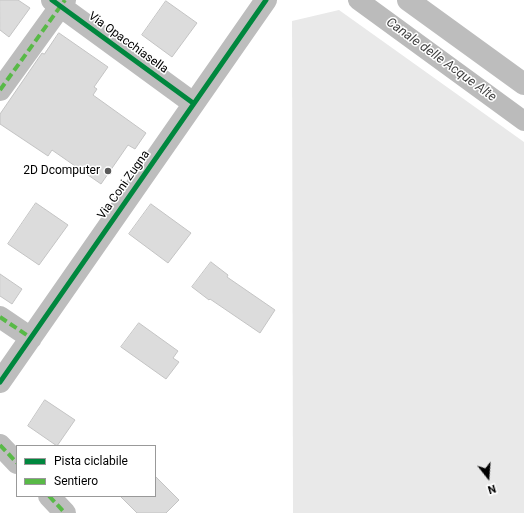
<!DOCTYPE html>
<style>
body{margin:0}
#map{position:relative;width:524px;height:513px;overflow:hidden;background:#fff;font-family:Roboto,sans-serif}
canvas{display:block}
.legend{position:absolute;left:16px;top:445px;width:140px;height:52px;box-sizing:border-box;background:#fff;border:1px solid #999;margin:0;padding:5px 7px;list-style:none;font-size:12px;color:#000}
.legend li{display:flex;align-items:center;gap:8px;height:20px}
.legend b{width:20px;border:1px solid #999}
.north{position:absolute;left:468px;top:457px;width:40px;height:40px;-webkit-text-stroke:3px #fff;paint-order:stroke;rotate:163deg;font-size:11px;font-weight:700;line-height:16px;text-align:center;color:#000}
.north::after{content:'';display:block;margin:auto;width:14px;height:18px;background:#000;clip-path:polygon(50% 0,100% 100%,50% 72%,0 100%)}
</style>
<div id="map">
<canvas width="524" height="513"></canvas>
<ul class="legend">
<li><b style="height:5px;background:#00873e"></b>Pista ciclabile</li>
<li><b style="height:5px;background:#58b947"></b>Sentiero</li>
</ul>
<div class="north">N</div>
</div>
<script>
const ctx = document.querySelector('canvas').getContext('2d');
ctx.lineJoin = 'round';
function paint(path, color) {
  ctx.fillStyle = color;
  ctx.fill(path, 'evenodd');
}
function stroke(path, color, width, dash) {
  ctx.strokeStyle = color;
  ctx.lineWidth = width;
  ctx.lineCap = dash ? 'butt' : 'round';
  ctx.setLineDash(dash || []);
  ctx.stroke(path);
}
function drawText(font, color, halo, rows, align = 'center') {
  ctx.font = font + ' Roboto,sans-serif';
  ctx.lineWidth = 3;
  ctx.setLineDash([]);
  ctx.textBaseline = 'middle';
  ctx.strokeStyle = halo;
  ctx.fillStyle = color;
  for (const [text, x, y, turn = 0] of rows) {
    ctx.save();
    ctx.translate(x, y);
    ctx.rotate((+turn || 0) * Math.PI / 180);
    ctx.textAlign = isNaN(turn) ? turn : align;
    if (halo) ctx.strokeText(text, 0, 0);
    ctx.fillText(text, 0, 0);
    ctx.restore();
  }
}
paint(new Path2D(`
 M 339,10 L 524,142 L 524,513 L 293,513 L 292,21 Z`), '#e9e9e9');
stroke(new Path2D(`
 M 358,0 L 524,121`), '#bbb', 20);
const building = new Path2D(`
 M 0,0 L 18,0 L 30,8 L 9,37 L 0,30 Z
 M 166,1 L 197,23 L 172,57 L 142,35 Z
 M 59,33 L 108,67 L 94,87 L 97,89 L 93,95 L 146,133 L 135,149 L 128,145 L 101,184 L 52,150 L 48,156 L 0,124 L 0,114 L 42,53 L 44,54 Z
 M 36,203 L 68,225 L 39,265 L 8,244 Z
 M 151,204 L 191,233 L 168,263 L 129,234 Z
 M 211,262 L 228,275 L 227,277 L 275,310 L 260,333 L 210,299 L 209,300 L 192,287 Z
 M 0,274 L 22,289 L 12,304 L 0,296 Z
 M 139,323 L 178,351 L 173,358 L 179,362 L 166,379 L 121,347 Z
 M 45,400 L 75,420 L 57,446 L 28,426 Z
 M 155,476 L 179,500 L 166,513 L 137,513 L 120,496 L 155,496 Z`);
paint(building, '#dcdcdc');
stroke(building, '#c4c4c4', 1);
stroke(new Path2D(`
 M 52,0 L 193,103
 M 408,0 L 524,84
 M 0,90 L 65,0
 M 0,317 L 31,338
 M 0,382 L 266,0
 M 0,445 L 17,463
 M 49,496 L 65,513`), '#bdbdbd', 22);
stroke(new Path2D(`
 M 0,90 L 65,0
 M 0,317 L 31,338
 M 0,445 L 17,463
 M 49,496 L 65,513`), '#58b947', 4, [8, 4]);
stroke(new Path2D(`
 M 52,0 L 193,103
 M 0,382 L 266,0`), '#00873e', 5);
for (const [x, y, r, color] of [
 [108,171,4,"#595959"]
]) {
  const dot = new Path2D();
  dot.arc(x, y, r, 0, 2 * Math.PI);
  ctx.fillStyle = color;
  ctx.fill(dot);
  stroke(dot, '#fff', 1.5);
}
drawText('12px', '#000', '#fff', [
 ["Via Opacchiasella",128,43,36],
 ["Via Coni Zugna",124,185,-55]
]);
drawText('12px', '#000', '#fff', [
 ["2D Dcomputer",100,171]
], 'right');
drawText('italic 13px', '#3f3f3f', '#fff', [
 ["Canale delle Acque Alte",441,60,36]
]);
</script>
